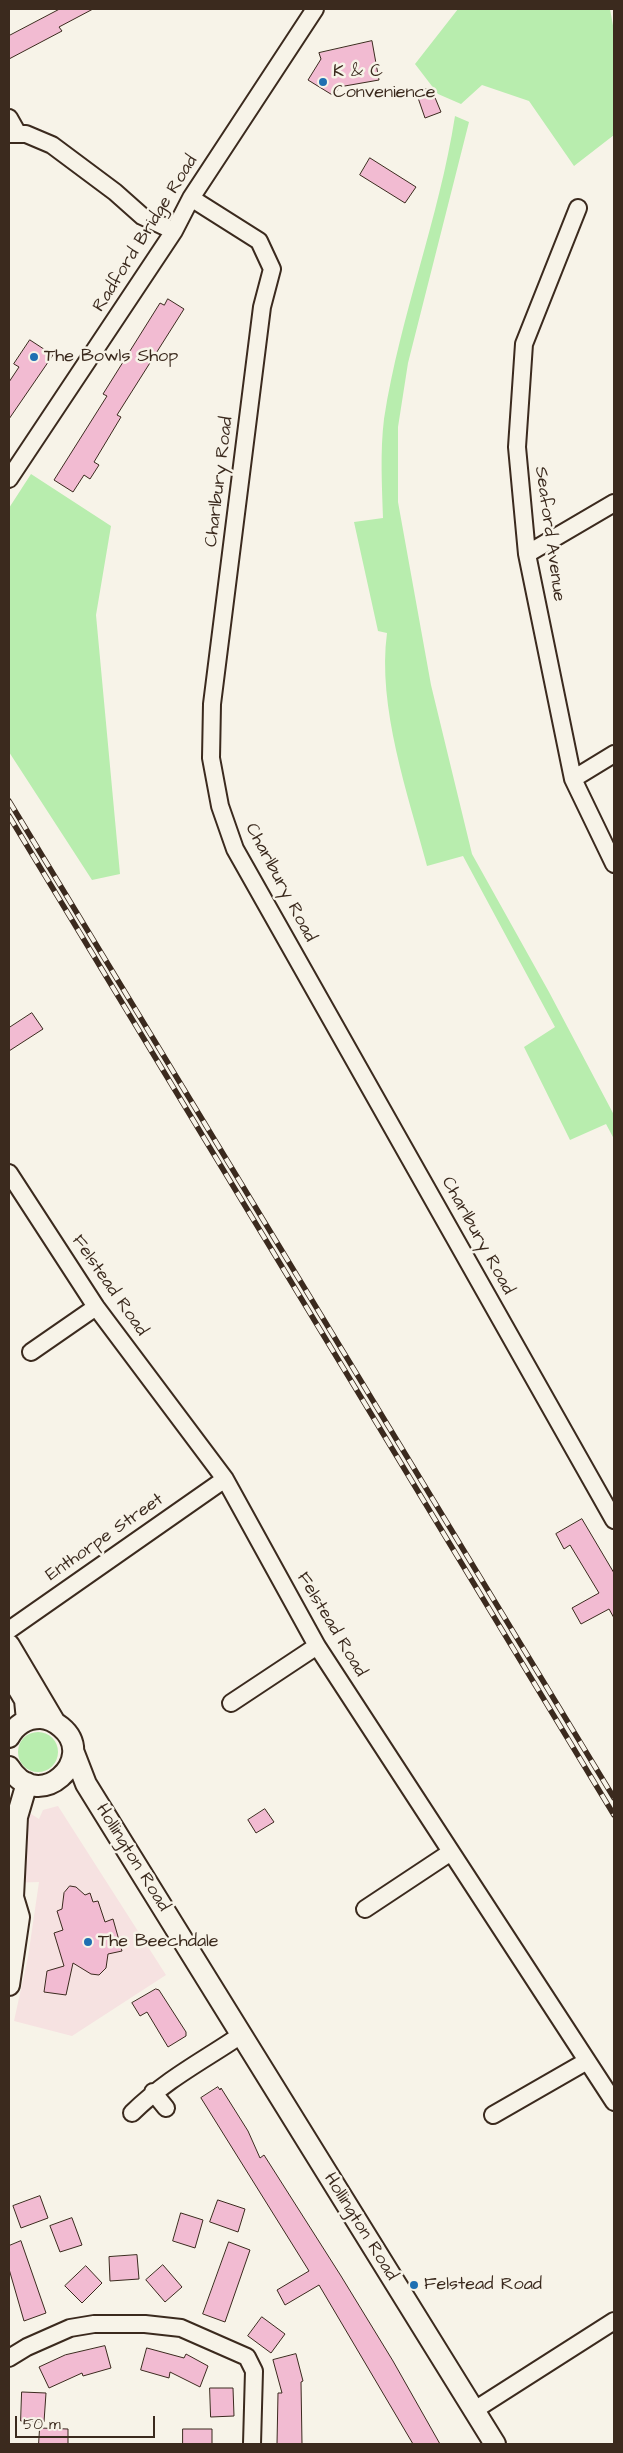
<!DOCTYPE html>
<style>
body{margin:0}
#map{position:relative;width:623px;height:2453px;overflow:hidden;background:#f7f3e8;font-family:"Architects Daughter",sans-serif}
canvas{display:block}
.frame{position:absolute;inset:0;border:10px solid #3b2a1e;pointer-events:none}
.scale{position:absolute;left:15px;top:2416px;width:140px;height:22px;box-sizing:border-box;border:2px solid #3b2a1e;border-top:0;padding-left:6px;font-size:15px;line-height:18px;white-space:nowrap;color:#3b2a1e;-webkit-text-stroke:4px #f7f3e8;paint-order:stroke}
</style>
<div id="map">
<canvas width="623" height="2453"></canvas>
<div class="frame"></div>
<div class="scale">50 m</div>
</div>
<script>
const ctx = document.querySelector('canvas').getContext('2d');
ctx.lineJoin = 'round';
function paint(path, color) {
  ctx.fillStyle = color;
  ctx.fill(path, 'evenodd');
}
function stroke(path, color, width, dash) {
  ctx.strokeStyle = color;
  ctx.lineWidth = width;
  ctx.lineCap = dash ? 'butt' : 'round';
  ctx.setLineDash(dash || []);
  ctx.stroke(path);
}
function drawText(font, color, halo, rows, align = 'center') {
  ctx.font = font + ' "Architects Daughter",sans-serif';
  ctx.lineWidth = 5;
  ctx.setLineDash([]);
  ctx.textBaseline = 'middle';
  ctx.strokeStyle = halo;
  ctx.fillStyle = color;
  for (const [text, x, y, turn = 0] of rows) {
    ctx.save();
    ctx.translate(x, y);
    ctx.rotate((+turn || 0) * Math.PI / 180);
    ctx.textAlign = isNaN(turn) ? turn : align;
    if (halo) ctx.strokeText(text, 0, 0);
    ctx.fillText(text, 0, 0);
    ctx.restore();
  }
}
paint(new Path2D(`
 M 9,1800 L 39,1819 L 43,1810 L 58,1806 L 166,1975 L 72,2036 L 14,2021 L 28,1957 L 39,1882 L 9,1883 Z`), '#f6e2e1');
paint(new Path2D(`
 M 458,9 L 610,9 L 614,31 L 614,135 L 574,166 L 529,101 L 482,85 L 461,104 L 438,94 L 415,64 Z
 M 455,116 L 469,122 L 408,363 L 398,427 L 398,502 L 431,685 L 472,854 L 549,992 L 614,1115 L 614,1139 L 606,1124 L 570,1140 L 524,1047 L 555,1027 L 463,856 L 427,866 C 408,794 377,707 387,633 L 378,631 L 354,522 L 383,518 C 382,486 380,451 384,419 C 400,316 439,219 455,116 Z
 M 31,474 L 111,526 L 96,615 L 120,874 L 92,880 L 9,752 L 9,508 Z
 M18 1752a20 20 0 1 1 40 0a20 20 0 1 1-40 0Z`), '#b8edae');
const building = new Path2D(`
 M 60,9 L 93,9 L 59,27 L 62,31 L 9,59 L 9,36 Z
 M 372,41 L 379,80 L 339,87 L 334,96 L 308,80 L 321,59 L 319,53 Z
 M 431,88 L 441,112 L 425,118 L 416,92 Z
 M 370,158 L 416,187 L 405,203 L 360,175 Z
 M 168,299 L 184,309 L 117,415 L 121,417 L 94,462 L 99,465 L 90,479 L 84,475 L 73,492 L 54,480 L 107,396 L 103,394 L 160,303 L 164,305 Z
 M 30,340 L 53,355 L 9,419 L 9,382 L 19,367 L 14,364 Z
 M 32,1013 L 43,1029 L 9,1051 L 9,1028 Z
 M 582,1519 L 614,1573 L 614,1618 L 609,1609 L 581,1624 L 572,1608 L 599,1593 L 570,1545 L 564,1549 L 556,1534 Z
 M 265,1809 L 274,1822 L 256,1833 L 248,1820 Z
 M 70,1886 L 76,1887 L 85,1895 L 90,1893 L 93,1902 L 98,1901 L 105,1922 L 113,1919 L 122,1951 L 108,1954 L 106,1968 L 99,1975 L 91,1974 L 73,1963 L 66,1995 L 44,1992 L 47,1971 L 64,1966 L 54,1933 L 63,1930 L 57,1911 L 62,1909 L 64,1893 Z
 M 156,1989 L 159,1990 L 186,2032 L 186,2036 L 168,2047 L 147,2012 L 140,2016 L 132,2003 Z
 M 218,2087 L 220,2090 L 221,2088 L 248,2131 L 260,2158 L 264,2155 L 341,2276 L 393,2361 L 440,2444 L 413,2444 L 319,2285 L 285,2305 L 277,2290 L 309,2271 L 201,2098 Z
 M 40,2196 L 48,2218 L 21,2228 L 13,2206 Z
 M 218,2200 L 245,2209 L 238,2232 L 210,2222 Z
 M 181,2213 L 203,2220 L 195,2248 L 173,2241 Z
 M 72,2218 L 82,2245 L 60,2252 L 50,2226 Z
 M 21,2241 L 46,2313 L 24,2321 L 9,2269 L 9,2246 Z
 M 229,2242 L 250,2250 L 225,2322 L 203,2314 Z
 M 137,2255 L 139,2279 L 110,2281 L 109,2257 Z
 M 163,2265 L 182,2287 L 165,2302 L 146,2280 Z
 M 86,2266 L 102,2283 L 82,2303 L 65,2286 Z
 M 262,2317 L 285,2334 L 271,2353 L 248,2336 Z
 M 105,2346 L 111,2368 L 83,2376 L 82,2373 L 49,2388 L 39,2367 L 65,2355 Z
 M 147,2348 L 184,2358 L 186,2354 L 208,2366 L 200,2387 L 170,2372 L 169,2378 L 141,2370 Z
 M 296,2354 L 303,2381 L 301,2382 L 302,2444 L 277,2444 L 278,2393 L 282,2393 L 273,2360 Z
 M 210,2388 L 233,2388 L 234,2416 L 211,2417 Z
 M 22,2392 L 46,2393 L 44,2422 L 21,2421 Z
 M 40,2428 L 68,2429 L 68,2444 L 39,2444 Z
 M 183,2429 L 212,2429 L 212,2444 L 183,2444 Z`);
paint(building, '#f2bbd2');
stroke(building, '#3b2a1e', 1);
const minor = new Path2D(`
 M 9,118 L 18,134
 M 9,134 L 26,134 L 52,145 L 115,192 L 142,216 L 174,231
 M 191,198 L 259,241 L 272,269 L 262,307 L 212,704 L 211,758 L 220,806 L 235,849 L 614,1520
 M 578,208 L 524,344 L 517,447 L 527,554 L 573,779 L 614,864
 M 9,479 L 174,231 L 191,198 L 315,9
 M 527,554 L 614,503
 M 573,779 L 614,754
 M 9,1173 L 96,1307 L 225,1479 L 317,1646 L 614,2102
 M 31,1352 L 96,1307
 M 9,1630 L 225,1479
 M 231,1703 L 317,1646
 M 365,1909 L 451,1852
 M 153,2092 L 166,2108
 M 132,2113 C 168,2078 201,2062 241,2035
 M 493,2115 L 587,2061
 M 9,2358 L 27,2347 L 70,2328 L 94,2324 L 145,2324 L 181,2328 L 247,2357 L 254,2371 L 252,2444
 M 473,2411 L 614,2321`);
const tertiary = new Path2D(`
 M 9,1645 L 54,1721
 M 9,1673 L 25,1700 L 27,1720
 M 9,1737 C 15,1726 26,1718 40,1718 C 48,1718 55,1722 61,1727 C 99,1758 39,1816 9,1767
 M 74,1753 L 86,1784 L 495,2444
 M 9,1985 L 19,1917 L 13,1897 L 17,1817 L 27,1783`);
stroke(minor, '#3b2a1e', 20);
stroke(tertiary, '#3b2a1e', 24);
stroke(minor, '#f7f3e8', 16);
stroke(tertiary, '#f7f3e8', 20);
const rail = new Path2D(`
 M 9,801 L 614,1798
 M 9,816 L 614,1815`);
stroke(rail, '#3b2a1e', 5.5);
stroke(rail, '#f7f3e8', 4, [11]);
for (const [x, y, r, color] of [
 [323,82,5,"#1f6fb2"],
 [34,357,5,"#1f6fb2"],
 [88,1942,5,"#1f6fb2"],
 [414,2285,5,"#1f6fb2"]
]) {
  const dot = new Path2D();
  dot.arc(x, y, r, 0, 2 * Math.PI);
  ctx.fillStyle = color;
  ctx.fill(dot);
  stroke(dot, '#f7f3e8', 2);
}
drawText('18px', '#3b2a1e', '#f7f3e8', [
 ["K & C",333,72],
 ["Convenience",333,93],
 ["The Bowls Shop",44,357],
 ["The Beechdale",98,1942],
 ["Felstead Road",424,2285]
], 'left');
drawText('18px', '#3b2a1e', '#f7f3e8', [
 ["Radford Bridge Road",146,234,-58],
 ["Charlbury Road",220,482,-83],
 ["Seaford Avenue",549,534,82],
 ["Charlbury Road",280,883,62],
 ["Charlbury Road",477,1236,61],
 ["Felstead Road",109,1286,55],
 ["Enthorpe Street",105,1538,-35],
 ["Felstead Road",331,1625,59],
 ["Hollington Road",132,1858,58],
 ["Hollington Road",360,2227,58]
]);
</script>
